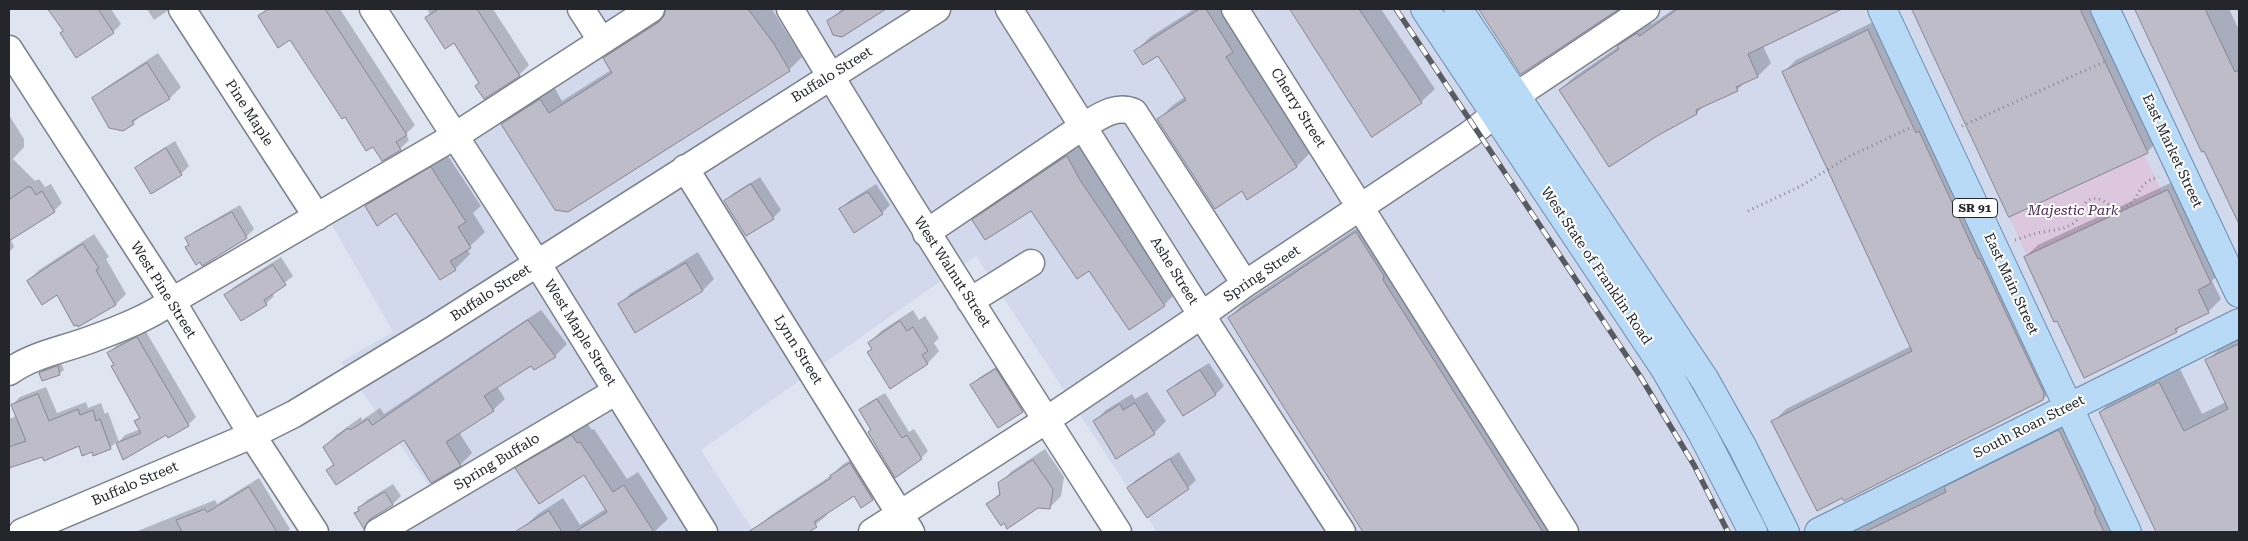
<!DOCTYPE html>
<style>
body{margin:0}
#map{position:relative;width:2248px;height:541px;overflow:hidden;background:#dfe4f1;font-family:"Roboto Serif",serif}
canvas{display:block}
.frame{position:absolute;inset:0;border:10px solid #24262b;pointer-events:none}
</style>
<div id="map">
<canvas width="2248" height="541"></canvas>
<div class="frame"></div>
</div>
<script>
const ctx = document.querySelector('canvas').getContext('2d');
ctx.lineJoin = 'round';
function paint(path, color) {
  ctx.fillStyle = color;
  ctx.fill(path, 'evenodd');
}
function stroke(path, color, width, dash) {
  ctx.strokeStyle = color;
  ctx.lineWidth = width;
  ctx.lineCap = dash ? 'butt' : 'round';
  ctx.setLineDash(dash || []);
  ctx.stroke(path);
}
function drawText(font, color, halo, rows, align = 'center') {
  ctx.font = font + ' "Roboto Serif",serif';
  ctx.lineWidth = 4;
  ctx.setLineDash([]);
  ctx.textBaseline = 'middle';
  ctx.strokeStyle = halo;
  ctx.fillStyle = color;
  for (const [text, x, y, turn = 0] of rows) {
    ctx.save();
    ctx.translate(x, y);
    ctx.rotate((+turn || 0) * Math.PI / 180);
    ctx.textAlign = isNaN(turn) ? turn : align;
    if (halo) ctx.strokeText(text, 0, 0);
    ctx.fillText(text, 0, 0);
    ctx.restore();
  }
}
paint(new Path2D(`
 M 595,9 L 2239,9 L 2239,532 L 1157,532 L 976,256 L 701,450 L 754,532 L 397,532 L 440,501 L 341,362 L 393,332 L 320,204 L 434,137 L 604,24 Z`), '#d2d9ed');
paint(new Path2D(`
 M 2144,154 L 2162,192 L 2027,256 L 2009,217 Z`), '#ddc7df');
paint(new Path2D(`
 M 49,9 L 111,9 L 121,24 L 113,32 L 64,31 Z
 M 147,9 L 170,9 L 154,20 Z
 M 267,9 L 340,9 L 415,125 L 406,134 L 409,140 L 400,149 L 373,145 L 346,115 L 291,39 L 260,16 Z
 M 427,9 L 493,9 L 529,65 L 519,75 L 485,97 L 480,82 L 455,41 L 426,18 L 430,14 Z
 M 666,9 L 772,9 L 802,57 L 789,70 L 503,124 L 516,111 L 554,87 L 562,101 L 611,70 L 604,58 L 617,45 L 666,14 Z
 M 842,9 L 884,9 L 842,35 L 829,21 Z
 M 1194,9 L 1229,9 L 1247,37 L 1240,43 L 1311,152 L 1297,166 L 1248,198 L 1242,190 L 1159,119 L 1173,105 L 1186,96 L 1158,54 L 1136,51 L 1150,37 Z
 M 1292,9 L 1381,9 L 1435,89 L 1421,102 L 1372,136 Z
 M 1480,9 L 1617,9 L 1522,72 Z
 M 1674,9 L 1839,9 L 1763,46 L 1771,63 L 1758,76 L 1745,82 L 1737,90 L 1705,104 L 1697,113 L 1560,90 L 1574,77 L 1619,46 L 1632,33 L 1650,21 L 1652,24 Z
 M 1914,9 L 2099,9 L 2160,139 L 2147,152 L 2010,215 Z
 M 2137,9 L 2229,9 L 2239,30 L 2239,221 L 2205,149 L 2203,150 Z
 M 1881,18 L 2056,386 L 2043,399 L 1773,422 L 1786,409 L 1911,346 L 1783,73 L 1796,60 Z
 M 158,53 L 181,87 L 170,98 L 143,113 L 133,123 L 94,99 L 105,88 Z
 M 9,115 L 24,139 L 24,147 L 13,159 L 35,181 L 39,179 L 45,187 L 51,184 L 62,203 L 54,211 L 17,234 L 9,221 Z
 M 175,141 L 189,166 L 181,174 L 152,192 L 137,168 L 145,160 Z
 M 1081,143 L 1178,291 L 1164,305 L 1090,269 L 1032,209 L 974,220 L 988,206 Z
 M 446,153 L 481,206 L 473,213 L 485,232 L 467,249 L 470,254 L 455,269 L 397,212 L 366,206 L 381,191 Z
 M 760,177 L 781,210 L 773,218 L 726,201 L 734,193 Z
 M 2181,178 L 2223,269 L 2212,281 L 2221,299 L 2208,312 L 2184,323 L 2176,331 L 2058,319 L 2025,257 L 2038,245 Z
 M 876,184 L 890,205 L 882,213 L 841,209 L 849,201 Z
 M 240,205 L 254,229 L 246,237 L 187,247 L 190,244 L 187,239 L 195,231 Z
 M 1372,218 L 1568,532 L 1365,532 L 1229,318 L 1244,303 Z
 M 94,234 L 109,257 L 106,259 L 126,294 L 116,304 L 79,325 L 57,294 L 28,281 L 39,270 Z
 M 9,235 L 14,247 L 9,252 Z
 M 698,252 L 714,279 L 703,290 L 619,305 L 631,293 Z
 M 281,257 L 293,276 L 272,293 L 274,296 L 266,304 L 226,295 L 234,287 Z
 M 541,310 L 567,344 L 555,356 L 532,365 L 497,386 L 505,399 L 493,410 L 459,432 L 472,453 L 460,465 L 404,438 L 328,470 L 334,463 L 324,447 L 336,435 L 361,417 L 362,420 L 380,408 L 384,414 Z
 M 913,310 L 919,320 L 925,316 L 939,338 L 934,343 L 939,351 L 928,363 L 891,387 L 868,353 L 873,348 L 869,343 L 881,331 Z
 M 145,330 L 196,417 L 188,425 L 169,436 L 167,433 L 124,458 L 117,441 L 110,448 L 79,444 L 9,467 L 9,419 L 17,416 L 12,405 L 20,397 L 46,387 L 57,413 L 86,402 L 88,408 L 101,403 L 105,414 L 108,412 L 119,442 L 125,435 L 140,429 L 135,421 L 141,416 L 113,366 L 115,364 L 109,353 L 116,346 Z
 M 2239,336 L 2239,532 L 2157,532 L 2100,412 L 2118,394 L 2178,365 L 2202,414 L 2226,402 L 2207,361 L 2225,343 Z
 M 1004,362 L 1030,403 L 1022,411 L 998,426 L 972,385 L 980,377 Z
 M 61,363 L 64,370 L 60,373 L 42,379 L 40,373 L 44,369 Z
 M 1209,363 L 1224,386 L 1216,394 L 1184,414 L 1169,391 L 1177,383 Z
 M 1147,392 L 1166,421 L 1154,433 L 1094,422 L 1106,410 L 1132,394 L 1135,399 Z
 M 885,393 L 909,432 L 914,429 L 928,451 L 921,458 L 872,429 L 861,410 L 868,403 Z
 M 2074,416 L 2126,532 L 1851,532 L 1949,484 L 1960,473 Z
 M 586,422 L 592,430 L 594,429 L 627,479 L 638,472 L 668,519 L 654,532 L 527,532 L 524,527 L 538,514 L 563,498 L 580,525 L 607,508 L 585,473 L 517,468 L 531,455 Z
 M 1045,449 L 1064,477 L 1061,496 L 1049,508 L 1038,506 L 1004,522 L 988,504 L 1001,492 L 1000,483 L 1012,471 Z
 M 1179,452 L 1196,480 L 1188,488 L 1128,488 L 1136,480 Z
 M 861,453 L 883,488 L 873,499 L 861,506 L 854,494 L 826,513 L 827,515 L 807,532 L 763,532 L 759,526 L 770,516 L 832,475 L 842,465 Z
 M 259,478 L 290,529 L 287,532 L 135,532 L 215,500 L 217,504 Z
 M 393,484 L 401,496 L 393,504 L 374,515 L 364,527 L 356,513 L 359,508 L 367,500 Z`), '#0003');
const building = new Path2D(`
 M 48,9 L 98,9 L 114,33 L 76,58 L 60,33 L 63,31 Z
 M 269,9 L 325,9 L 407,135 L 396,142 L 401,150 L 382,161 L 373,147 L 366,151 L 345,117 L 342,119 L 290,40 L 278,48 L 258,16 Z
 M 439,9 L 477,9 L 520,76 L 484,99 L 475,86 L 479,83 L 454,43 L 445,49 L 425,18 Z
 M 666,9 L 748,9 L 774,44 L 790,71 L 568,212 L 555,210 L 501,124 L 540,99 L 549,113 L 612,73 L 603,58 L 659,22 L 664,16 Z
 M 846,9 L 886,9 L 842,37 L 833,35 L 827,21 Z
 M 1200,9 L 1206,9 L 1233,52 L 1226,57 L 1297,167 L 1247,200 L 1242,191 L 1215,209 L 1157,119 L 1186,100 L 1158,56 L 1143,65 L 1134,51 Z
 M 1290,9 L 1359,9 L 1422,103 L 1372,137 Z
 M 1479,9 L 1619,9 L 1521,74 Z
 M 1678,9 L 1842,9 L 1748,54 L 1758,77 L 1736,87 L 1738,91 L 1696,110 L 1697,114 L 1657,136 L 1609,167 L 1559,90 L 1619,49 L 1617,46 L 1637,33 L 1639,36 Z
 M 1912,9 L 2080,9 L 2148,153 L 2009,217 Z
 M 2135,9 L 2205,9 L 2235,72 L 2239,70 L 2239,224 L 2204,151 L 2202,152 Z
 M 1868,30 L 1916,133 L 1919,131 L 1978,259 L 1980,258 L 2044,393 L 2043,400 L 1844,501 L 1842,498 L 1817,511 L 1771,421 L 1912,351 L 1782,72 Z
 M 147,63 L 170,99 L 132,121 L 134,124 L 123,131 L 109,128 L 92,98 Z
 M 166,148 L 182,175 L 151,194 L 135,168 Z
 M 1067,156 L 1080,180 L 1165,306 L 1129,330 L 1089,271 L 1077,279 L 1031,211 L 985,240 L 972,220 Z
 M 431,167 L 466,222 L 458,227 L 471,248 L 450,261 L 456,270 L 440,280 L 396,213 L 377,226 L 365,206 Z
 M 751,184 L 774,219 L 746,236 L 724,201 Z
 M 28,187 L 31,187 L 36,195 L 42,191 L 55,212 L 9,241 L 9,200 Z
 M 2168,190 L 2211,283 L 2198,290 L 2209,313 L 2175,329 L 2177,332 L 2084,378 L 2057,321 L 2054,322 L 2024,257 Z
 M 868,192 L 883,214 L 854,233 L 839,209 Z
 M 232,212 L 247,238 L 202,266 L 200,262 L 196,265 L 185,247 L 189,245 L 185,238 Z
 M 1356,232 L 1384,276 L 1383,280 L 1543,532 L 1363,532 L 1257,365 L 1228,318 Z
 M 83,244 L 99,268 L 96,270 L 116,305 L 78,327 L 77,325 L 74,326 L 57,295 L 42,305 L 27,281 Z
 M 686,263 L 703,291 L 635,333 L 618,304 Z
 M 273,265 L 286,285 L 264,300 L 267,305 L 241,321 L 224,295 Z
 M 528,320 L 556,357 L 534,370 L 531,366 L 484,396 L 494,411 L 446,442 L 461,466 L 431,483 L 404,440 L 336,485 L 326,470 L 334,465 L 323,447 L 348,428 L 350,430 L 368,419 L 372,425 Z
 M 900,321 L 907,331 L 913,327 L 928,351 L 922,355 L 928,364 L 890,389 L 867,352 L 872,349 L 868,343 Z
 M 137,337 L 189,426 L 168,438 L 166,435 L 123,460 L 116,443 L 141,433 L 134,421 L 140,418 L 111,366 L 114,365 L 107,353 Z
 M 2239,344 L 2239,532 L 2156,532 L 2099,412 L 2159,382 L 2184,431 L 2228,409 L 2205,360 Z
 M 58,366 L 60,375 L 42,381 L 39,373 Z
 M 996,369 L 1023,412 L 998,428 L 970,385 Z
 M 1200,370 L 1216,395 L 1183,416 L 1167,391 Z
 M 38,394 L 49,421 L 78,409 L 80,415 L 93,410 L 96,421 L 100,419 L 111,449 L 93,456 L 92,452 L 82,456 L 79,446 L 44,461 L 42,457 L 9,468 L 9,447 L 26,441 L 11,405 Z
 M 877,399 L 902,438 L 907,435 L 922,459 L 895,478 L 868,432 L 871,430 L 859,410 Z
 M 1135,403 L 1155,434 L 1116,459 L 1093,421 L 1120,404 L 1123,410 Z
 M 2059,430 L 2096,510 L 2094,511 L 2104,532 L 1865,532 L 1946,492 L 1944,487 Z
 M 572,435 L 577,443 L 580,442 L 613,492 L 624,485 L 654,532 L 575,532 L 607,512 L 584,475 L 539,504 L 515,468 Z
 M 1170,459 L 1189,489 L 1147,518 L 1127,488 Z
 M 1033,460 L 1053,489 L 1050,509 L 1038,508 L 1007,529 L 1004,523 L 1001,526 L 986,504 L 1000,495 L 998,483 Z
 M 850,463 L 873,500 L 861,508 L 854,496 L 814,522 L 817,527 L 809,532 L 748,532 L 831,478 L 830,476 Z
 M 249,487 L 277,532 L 182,532 L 176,520 L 205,509 L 207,512 Z
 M 385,492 L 393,505 L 370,519 L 364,529 L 354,513 L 359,511 L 358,508 Z
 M 549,511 L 562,532 L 515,532 Z`);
paint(building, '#bfbcc9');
stroke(building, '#888591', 1);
const minor = new Path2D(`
 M 182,9 L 317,217
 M 373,9 L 537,263 L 704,532
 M 581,9 L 601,40
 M 790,9 C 896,186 1007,359 1118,532
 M 1009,9 L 1211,330 L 1342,532
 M 1235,9 L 1565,532
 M 9,49 L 172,301 L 252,435 L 315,532
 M 685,168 L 911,532
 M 926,233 L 1082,127 C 1099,117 1115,104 1134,112 L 1245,284
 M 970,301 L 1031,263
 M 9,372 C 34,354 63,350 92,339 C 119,329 148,318 172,301 L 455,136 L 651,9
 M 22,532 L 252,435 L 294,414 L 434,329 L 937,9
 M 378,532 L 615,392
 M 872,532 L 1048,419 L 1202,315 L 1245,284 L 1470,134 L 1529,87 L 1646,9`);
const major = new Path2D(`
 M 1425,9 L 1665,369 L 1702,433 L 1753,532
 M 1458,9 L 1705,380 L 1742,446 L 1785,532
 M 1882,9 L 2127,532
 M 2105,9 L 2239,293
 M 1819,532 L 2239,323`);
stroke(minor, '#7c808b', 29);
stroke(major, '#668bac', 30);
stroke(new Path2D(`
 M 1962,126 L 2104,62
 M 1748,211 L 1801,186 L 1850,156 L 1912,127
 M 2015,240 C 2022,238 2030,235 2037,233 C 2050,230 2062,231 2074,223 C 2082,217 2081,202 2091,199 C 2105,195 2112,215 2127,206 C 2142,197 2135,183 2159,177`), '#868992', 3, [1, 4]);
stroke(minor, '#fff', 26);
stroke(major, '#b8daf7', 28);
const rail = new Path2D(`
 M 1396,9 L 1640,376 L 1694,465 L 1728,532`);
stroke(rail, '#585b62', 5.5);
stroke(rail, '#fff', 4, [11]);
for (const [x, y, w] of [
 [1975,208,45]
]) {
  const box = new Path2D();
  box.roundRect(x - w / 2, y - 9.5, w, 19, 4);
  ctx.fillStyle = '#fff';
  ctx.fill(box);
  stroke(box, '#24262b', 1);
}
drawText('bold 12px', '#24262b', null, [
 ["SR 91",1975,208]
]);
drawText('14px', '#24262b', '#fff', [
 ["Buffalo Street",832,75,-32],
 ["Cherry Street",1298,108,58],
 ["Pine Maple",249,113,57],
 ["East Market Street",2172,151,65],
 ["West State of Franklin Road",1596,266,56],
 ["Ashe Street",1174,271,58],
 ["West Walnut Street",952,272,57],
 ["Spring Street",1262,274,-34],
 ["East Main Street",2011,284,65],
 ["West Pine Street",163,290,58],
 ["Buffalo Street",491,293,-33],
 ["West Maple Street",580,333,58],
 ["Lynn Street",798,350,58],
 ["South Roan Street",2029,427,-27],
 ["Spring Buffalo",497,462,-31],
 ["Buffalo Street",135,484,-23]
]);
drawText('italic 14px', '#4c2850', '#fff', [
 ["Majestic Park",2073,211]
]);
</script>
